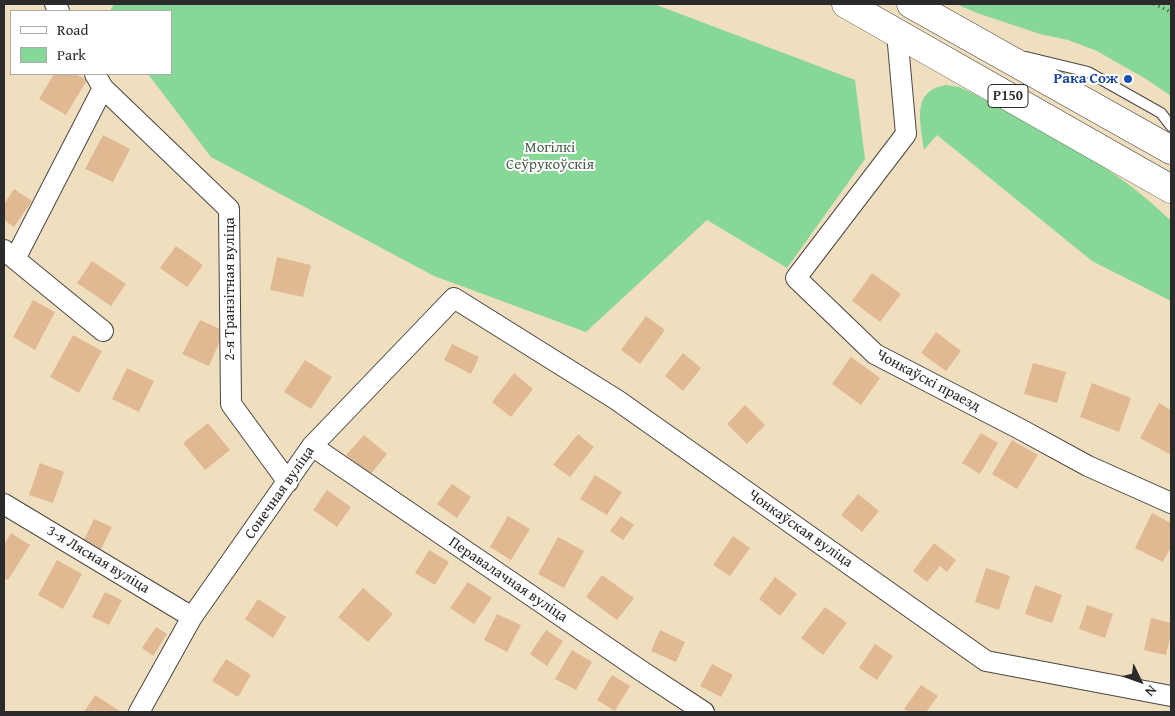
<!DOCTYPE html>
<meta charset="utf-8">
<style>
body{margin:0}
#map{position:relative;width:1175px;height:716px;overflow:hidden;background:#f0dfbf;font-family:"Gentium Book Plus",serif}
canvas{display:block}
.frame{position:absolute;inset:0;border:5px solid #2b2b2b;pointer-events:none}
.legend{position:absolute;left:10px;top:10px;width:162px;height:65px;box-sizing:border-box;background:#fff;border:1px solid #aaa;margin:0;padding:6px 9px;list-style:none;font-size:15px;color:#2b2b2b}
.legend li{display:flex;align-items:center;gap:10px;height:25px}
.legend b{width:25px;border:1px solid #aaa}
.north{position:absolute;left:1115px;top:656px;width:50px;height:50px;-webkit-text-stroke:4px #fff;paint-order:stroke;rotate:132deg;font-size:14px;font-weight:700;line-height:20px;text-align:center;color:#2b2b2b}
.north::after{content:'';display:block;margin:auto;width:18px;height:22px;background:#2b2b2b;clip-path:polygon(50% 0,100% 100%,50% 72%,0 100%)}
</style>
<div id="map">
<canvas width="1175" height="716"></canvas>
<div class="frame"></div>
<ul class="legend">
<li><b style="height:6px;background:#fff"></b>Road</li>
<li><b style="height:14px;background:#87d797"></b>Park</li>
</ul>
<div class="north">N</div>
</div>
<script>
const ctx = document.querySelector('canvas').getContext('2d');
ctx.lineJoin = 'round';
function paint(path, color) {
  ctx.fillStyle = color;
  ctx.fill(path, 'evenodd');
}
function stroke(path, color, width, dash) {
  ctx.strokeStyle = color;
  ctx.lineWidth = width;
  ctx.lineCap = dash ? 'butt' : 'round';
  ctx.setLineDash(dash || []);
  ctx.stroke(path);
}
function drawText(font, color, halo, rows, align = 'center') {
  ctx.font = font + ' "Gentium Book Plus",serif';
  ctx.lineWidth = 4;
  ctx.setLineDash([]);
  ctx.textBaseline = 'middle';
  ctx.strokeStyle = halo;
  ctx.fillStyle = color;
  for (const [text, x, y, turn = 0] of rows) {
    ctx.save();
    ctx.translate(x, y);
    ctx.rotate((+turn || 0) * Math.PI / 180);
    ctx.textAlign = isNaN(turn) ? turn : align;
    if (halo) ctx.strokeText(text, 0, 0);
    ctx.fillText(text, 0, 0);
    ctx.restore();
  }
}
paint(new Path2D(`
 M 114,4 L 654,4 L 855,80 L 865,159 L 787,268 L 707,220 L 586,332 L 434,276 L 211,157 L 148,74 L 171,74 L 171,11 L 110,11 Z
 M 956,4 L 1171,4 L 1171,96 L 1146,79 L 1097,51 L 1068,40 L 1040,34 L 977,13 Z
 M 946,85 L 959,87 L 972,93 C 1041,130 1115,165 1171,221 L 1171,301 L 1092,261 L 937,135 L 924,150 C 921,123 910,91 946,85 Z`), '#87d797');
paint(new Path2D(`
 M 54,74 L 75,74 L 87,80 L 66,115 L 39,99 Z
 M 103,135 L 130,149 L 113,182 L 85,169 Z
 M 14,189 L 32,201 L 14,227 L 4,220 L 4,204 Z
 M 176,246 L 203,265 L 187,287 L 160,268 Z
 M 277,257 L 311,265 L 303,297 L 270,290 Z
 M 92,261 L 126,284 L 111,306 L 77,283 Z
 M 872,273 L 901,294 L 880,322 L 852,301 Z
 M 33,300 L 55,312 L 35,350 L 13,337 Z
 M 646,316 L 665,330 L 640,364 L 621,350 Z
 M 200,320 L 224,331 L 209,366 L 182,354 Z
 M 936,332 L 961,351 L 946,371 L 921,353 Z
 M 73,335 L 102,351 L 79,393 L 50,377 Z
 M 452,344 L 479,357 L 471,374 L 444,360 Z
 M 683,353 L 701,368 L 683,391 L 665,376 Z
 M 851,357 L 880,378 L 861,405 L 832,384 Z
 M 305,360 L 332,377 L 311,409 L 284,392 Z
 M 1033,363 L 1066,372 L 1057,403 L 1024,394 Z
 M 127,368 L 154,381 L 139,412 L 112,399 Z
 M 514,373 L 533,389 L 511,417 L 492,402 Z
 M 1092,383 L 1131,398 L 1119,432 L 1080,417 Z
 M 1159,403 L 1171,410 L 1171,455 L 1140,438 Z
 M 745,405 L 765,425 L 747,444 L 727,424 Z
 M 208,423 L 230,450 L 205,470 L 183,443 Z
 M 981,433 L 998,443 L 980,474 L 962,463 Z
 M 578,434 L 594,447 L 570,477 L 553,465 Z
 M 364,435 L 387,454 L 370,475 L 346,455 Z
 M 1012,440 L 1038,455 L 1017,489 L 992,474 Z
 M 40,463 L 64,472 L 53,503 L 29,495 Z
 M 595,475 L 622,492 L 607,515 L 580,499 Z
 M 452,484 L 471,497 L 457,518 L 437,504 Z
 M 327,490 L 351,507 L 337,527 L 313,510 Z
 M 858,494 L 879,511 L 862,532 L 841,515 Z
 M 1152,513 L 1171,523 L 1171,547 L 1163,562 L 1135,548 Z
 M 508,516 L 530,529 L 511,560 L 490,547 Z
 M 621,516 L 634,525 L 623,540 L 610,531 Z
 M 94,519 L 112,527 L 101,549 L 84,540 Z
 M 11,533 L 30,545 L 8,580 L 4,578 L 4,545 Z
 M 733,536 L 750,548 L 730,576 L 713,565 Z
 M 558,537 L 584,551 L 564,588 L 538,574 Z
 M 934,543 L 956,560 L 947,572 L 940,566 L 927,582 L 913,571 Z
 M 429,550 L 449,562 L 435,585 L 415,573 Z
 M 57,560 L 82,574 L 63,609 L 38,595 Z
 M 986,568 L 1010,576 L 999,610 L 975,602 Z
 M 602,575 L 634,598 L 617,620 L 586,597 Z
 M 775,577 L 797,594 L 780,616 L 759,599 Z
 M 468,582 L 492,598 L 474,624 L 450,608 Z
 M 1035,585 L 1062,595 L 1052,623 L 1025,614 Z
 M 363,588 L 393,614 L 368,642 L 338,617 Z
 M 105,592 L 122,600 L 109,625 L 92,617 Z
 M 258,599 L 286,617 L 273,638 L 245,619 Z
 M 1087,605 L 1113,614 L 1105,638 L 1079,629 Z
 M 825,607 L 847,623 L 823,655 L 801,638 Z
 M 497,614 L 521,625 L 507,652 L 484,640 Z
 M 1151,618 L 1171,623 L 1171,633 L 1166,655 L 1144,650 Z
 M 156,627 L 167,634 L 153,656 L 142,648 Z
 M 546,630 L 563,641 L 547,666 L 530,654 Z
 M 660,630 L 685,642 L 676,662 L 651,651 Z
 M 875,644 L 893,656 L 877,680 L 859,668 Z
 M 572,650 L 592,662 L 576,690 L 555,679 Z
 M 226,659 L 251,675 L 238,697 L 212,681 Z
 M 712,664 L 733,675 L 721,697 L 700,686 Z
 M 612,675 L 630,686 L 615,711 L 597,700 Z
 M 921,685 L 938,696 L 926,712 L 910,712 L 904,709 Z
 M 95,695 L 121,712 L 84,712 Z`), '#e0b993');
const lane = new Path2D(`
 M 1026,57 L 1088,72 L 1161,113 L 1171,126`);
const street = new Path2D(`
 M 55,4 L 59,11
 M 897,33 L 906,134 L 796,278 L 875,354 L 1020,429 L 1088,466 L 1171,503
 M 95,74 L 103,88 L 229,209 L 231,404 L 288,482
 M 4,250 L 103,331
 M 15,259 L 103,88
 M 312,446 L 643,672 L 704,712
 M 4,504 L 192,617
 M 139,712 L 192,617 L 312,446 L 454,298 L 617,400 L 986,661 L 1171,696`);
const primary = new Path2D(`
 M 846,4 L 1171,189
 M 911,4 L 1171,150`);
stroke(lane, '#494641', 12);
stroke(street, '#494641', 22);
stroke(primary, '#494641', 29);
stroke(new Path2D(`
 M 1154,4 L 1171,12`), '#494641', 3, [1, 4]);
stroke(lane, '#fff', 10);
stroke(street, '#fff', 20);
stroke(primary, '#fff', 28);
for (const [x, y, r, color] of [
 [1128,79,5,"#1a4fb4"]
]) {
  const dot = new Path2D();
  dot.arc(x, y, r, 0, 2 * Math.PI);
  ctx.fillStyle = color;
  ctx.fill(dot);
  stroke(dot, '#fff', 2);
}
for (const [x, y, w] of [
 [1008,96,40]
]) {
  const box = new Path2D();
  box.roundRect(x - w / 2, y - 11.5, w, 23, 4);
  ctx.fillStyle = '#fff';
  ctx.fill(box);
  stroke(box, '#2b2b2b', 1);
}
drawText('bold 14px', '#2b2b2b', null, [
 ["Р150",1008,96]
]);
drawText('bold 15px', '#164399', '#fff', [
 ["Рака Сож",1118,79]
], 'right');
drawText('15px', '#475f4b', '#fff', [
 ["Могілкі",550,148],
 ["Сеўрукоўскія",550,165]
]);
drawText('15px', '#2b2b2b', '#fff', [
 ["2-я Транзітная вуліца",230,289,-90],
 ["Чонкаўскі праезд",928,381,28],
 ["Сонечная вуліца",280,493,-55],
 ["Чонкаўская вуліца",800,529,35],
 ["3-я Лясная вуліца",98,560,31],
 ["Перавалачная вуліца",508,580,34]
]);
</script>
